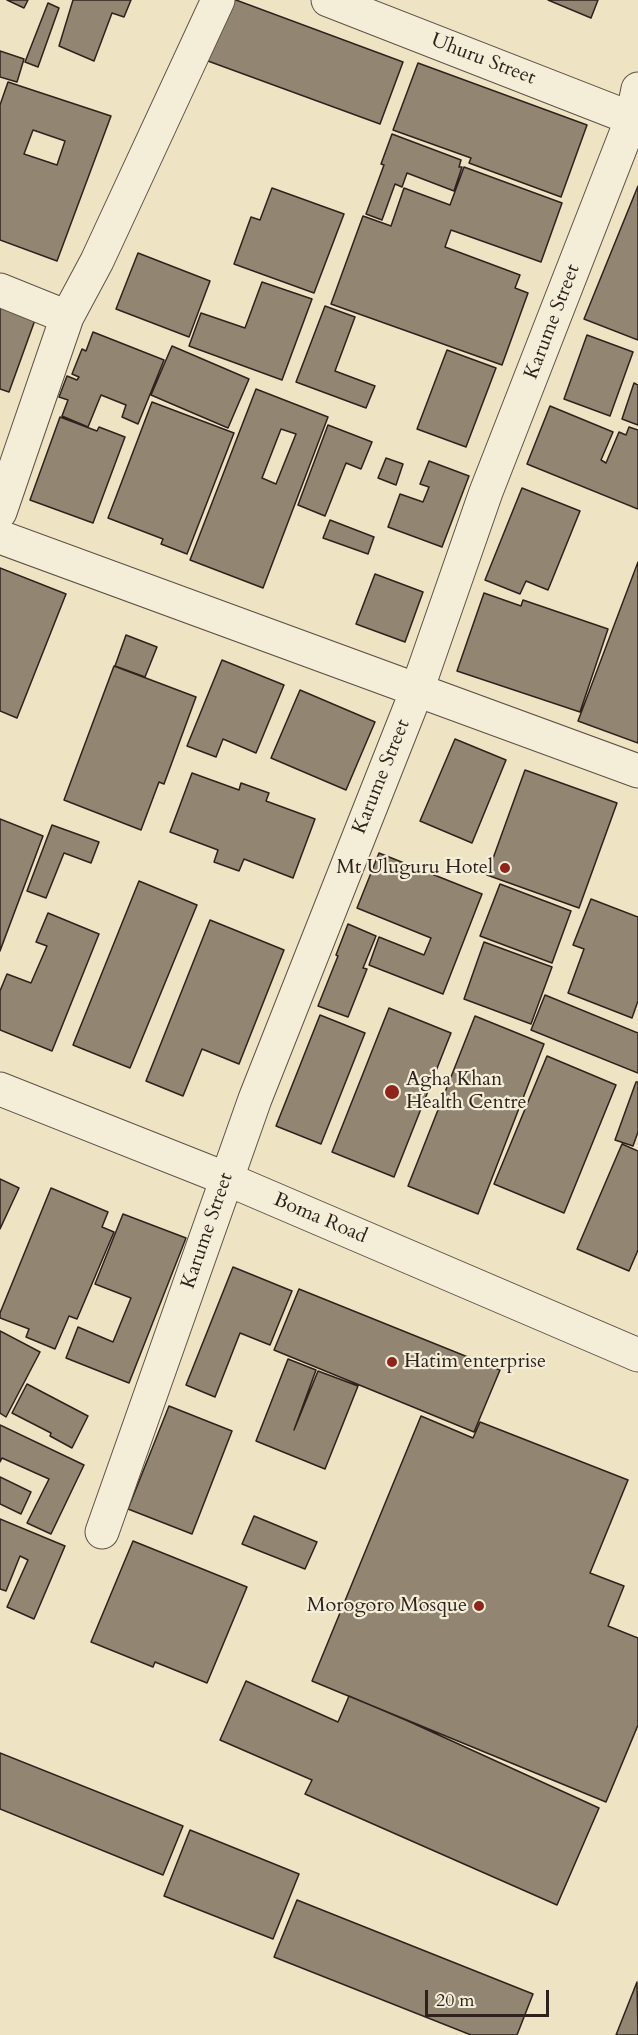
<!DOCTYPE html>
<style>
body{margin:0}
#map{position:relative;width:638px;height:2035px;overflow:hidden;background:#eee3c3;font-family:Cardo,serif}
canvas{display:block}
.scale{position:absolute;left:425px;top:1990px;width:124px;height:27px;box-sizing:border-box;border:3px solid #2e221d;border-top:0;padding-left:8px;font-size:18px;line-height:21px;white-space:nowrap;color:#2e221d;-webkit-text-stroke:4px #f4edd8;paint-order:stroke}
</style>
<div id="map">
<canvas width="638" height="2035"></canvas>
<div class="scale">20 m</div>
</div>
<script>
const ctx = document.querySelector('canvas').getContext('2d');
ctx.lineJoin = 'round';
function paint(path, color) {
  ctx.fillStyle = color;
  ctx.fill(path, 'evenodd');
}
function stroke(path, color, width, dash) {
  ctx.strokeStyle = color;
  ctx.lineWidth = width;
  ctx.lineCap = dash ? 'butt' : 'round';
  ctx.setLineDash(dash || []);
  ctx.stroke(path);
}
function drawText(font, color, halo, rows, align = 'center') {
  ctx.font = font + ' Cardo,serif';
  ctx.lineWidth = 4.5;
  ctx.setLineDash([]);
  ctx.textBaseline = 'middle';
  ctx.strokeStyle = halo;
  ctx.fillStyle = color;
  for (const [text, x, y, turn = 0] of rows) {
    ctx.save();
    ctx.translate(x, y);
    ctx.rotate((+turn || 0) * Math.PI / 180);
    ctx.textAlign = isNaN(turn) ? turn : align;
    if (halo) ctx.strokeText(text, 0, 0);
    ctx.fillText(text, 0, 0);
    ctx.restore();
  }
}
const building = new Path2D(`
 M 7,0 L 28,0 L 24,8 Z
 M 73,0 L 131,0 L 124,17 L 112,13 L 94,61 L 59,46 Z
 M 218,0 L 236,0 L 403,62 L 380,124 L 197,57 Z
 M 548,0 L 598,0 L 591,18 Z
 M 48,3 L 59,8 L 38,67 L 25,62 Z
 M 0,51 L 24,59 L 17,82 L 0,77 Z
 M 418,63 L 587,125 L 561,197 L 469,163 L 471,158 L 393,130 Z
 M 8,82 L 111,116 L 57,261 L 0,240 L 0,105 ZM 33,130 L 65,141 L 57,165 L 24,154 Z
 M 392,134 L 461,160 L 459,167 L 462,167 L 454,191 L 407,173 L 402,187 L 395,184 L 382,220 L 366,214 L 384,165 L 381,164 Z
 M 464,167 L 562,203 L 541,262 L 451,230 L 445,247 L 520,275 L 515,288 L 528,293 L 502,365 L 331,304 L 363,216 L 391,226 L 404,188 L 450,205 Z
 M 638,186 L 638,340 L 584,319 Z
 M 272,188 L 344,214 L 314,293 L 234,264 L 251,217 L 260,220 Z
 M 138,253 L 210,281 L 189,337 L 116,309 Z
 M 262,282 L 312,299 L 282,380 L 189,346 L 201,313 L 245,328 Z
 M 325,306 L 355,317 L 335,371 L 375,386 L 366,408 L 296,382 Z
 M 0,307 L 35,320 L 9,392 L 0,389 Z
 M 93,332 L 164,360 L 138,424 L 122,417 L 126,405 L 101,395 L 88,427 L 62,416 L 68,400 L 59,397 L 67,376 L 77,380 L 79,377 L 72,374 L 82,349 L 86,351 Z
 M 587,335 L 633,352 L 610,416 L 564,399 Z
 M 172,346 L 249,379 L 228,428 L 151,395 Z
 M 447,350 L 496,368 L 466,447 L 417,429 Z
 M 634,383 L 638,385 L 638,425 L 622,419 Z
 M 256,389 L 328,417 L 263,588 L 190,560 ZM 281,429 L 296,434 L 276,484 L 262,478 Z
 M 152,402 L 234,433 L 187,554 L 161,544 L 163,539 L 108,518 Z
 M 550,406 L 613,432 L 601,460 L 606,463 L 619,432 L 626,435 L 629,427 L 638,430 L 638,509 L 527,464 Z
 M 60,417 L 97,431 L 99,427 L 125,437 L 93,523 L 30,500 Z
 M 328,425 L 372,442 L 361,469 L 346,463 L 325,516 L 298,505 Z
 M 386,458 L 403,464 L 396,485 L 378,478 Z
 M 429,461 L 469,476 L 442,547 L 388,527 L 400,494 L 423,502 L 429,487 L 420,484 Z
 M 522,488 L 580,511 L 548,590 L 526,581 L 520,594 L 485,580 Z
 M 330,520 L 374,537 L 368,554 L 323,538 Z
 M 638,562 L 638,743 L 578,721 Z
 M 0,568 L 66,594 L 17,718 L 0,711 Z
 M 375,574 L 423,592 L 405,642 L 356,624 Z
 M 484,593 L 521,606 L 523,600 L 608,629 L 580,712 L 457,671 Z
 M 126,635 L 157,647 L 145,677 L 115,666 Z
 M 222,660 L 284,685 L 256,753 L 223,739 L 216,757 L 187,746 Z
 M 114,666 L 196,697 L 164,784 L 159,782 L 141,830 L 64,800 Z
 M 300,690 L 375,722 L 346,790 L 271,758 Z
 M 455,739 L 506,760 L 472,843 L 420,821 Z
 M 525,770 L 617,803 L 579,908 L 487,875 Z
 M 192,773 L 239,790 L 241,783 L 269,793 L 266,801 L 315,819 L 293,878 L 244,859 L 239,871 L 214,862 L 218,850 L 170,832 Z
 M 0,819 L 43,836 L 0,951 Z
 M 52,825 L 99,842 L 91,863 L 64,853 L 46,898 L 27,891 Z
 M 379,853 L 482,894 L 443,994 L 369,965 L 379,937 L 424,955 L 431,938 L 357,908 Z
 M 139,881 L 197,905 L 130,1068 L 73,1045 Z
 M 500,884 L 571,911 L 552,963 L 480,936 Z
 M 591,899 L 638,917 L 638,1001 L 632,1018 L 568,993 L 584,949 L 573,945 Z
 M 48,913 L 99,934 L 52,1051 L 0,1030 L 0,991 L 7,974 L 31,983 L 47,946 L 36,942 Z
 M 210,920 L 284,950 L 239,1064 L 202,1049 L 183,1096 L 146,1081 Z
 M 348,924 L 376,936 L 363,968 L 367,969 L 348,1017 L 318,1006 L 338,956 L 336,955 Z
 M 484,942 L 552,967 L 531,1024 L 464,999 Z
 M 545,995 L 638,1033 L 638,1073 L 531,1030 Z
 M 389,1008 L 451,1033 L 394,1177 L 332,1152 Z
 M 320,1015 L 365,1033 L 321,1144 L 276,1126 Z
 M 475,1016 L 544,1044 L 478,1214 L 408,1186 Z
 M 547,1056 L 616,1085 L 564,1213 L 494,1184 Z
 M 636,1082 L 638,1082 L 638,1132 L 633,1146 L 615,1140 Z
 M 622,1144 L 638,1151 L 638,1250 L 629,1271 L 577,1249 Z
 M 0,1179 L 19,1188 L 0,1229 Z
 M 51,1188 L 108,1212 L 102,1227 L 114,1232 L 77,1319 L 69,1316 L 55,1349 L 26,1337 L 29,1329 L 0,1318 L 0,1313 Z
 M 123,1214 L 186,1238 L 129,1383 L 66,1358 L 78,1327 L 113,1342 L 131,1298 L 95,1284 Z
 M 233,1267 L 292,1291 L 270,1345 L 240,1333 L 215,1397 L 186,1385 Z
 M 299,1289 L 500,1370 L 474,1432 L 274,1350 Z
 M 0,1331 L 40,1352 L 6,1417 L 0,1413 Z
 M 288,1359 L 316,1370 L 294,1430 L 318,1371 L 358,1386 L 325,1469 L 256,1441 Z
 M 27,1384 L 88,1416 L 72,1448 L 50,1436 L 51,1433 L 12,1413 Z
 M 169,1406 L 232,1431 L 192,1534 L 128,1509 Z
 M 421,1416 L 473,1438 L 480,1422 L 628,1480 L 590,1573 L 624,1586 L 608,1626 L 638,1638 L 638,1725 L 606,1802 L 312,1681 Z
 M 0,1425 L 84,1465 L 51,1534 L 27,1523 L 49,1479 L 2,1458 L 0,1462 Z
 M 0,1477 L 31,1492 L 21,1514 L 0,1504 Z
 M 254,1516 L 317,1542 L 305,1569 L 242,1544 Z
 M 0,1519 L 65,1546 L 34,1619 L 7,1607 L 28,1560 L 20,1556 L 6,1591 L 0,1589 Z
 M 133,1541 L 247,1587 L 207,1683 L 155,1662 L 153,1667 L 91,1642 Z
 M 246,1681 L 338,1722 L 349,1696 L 408,1721 L 599,1808 L 557,1905 L 305,1794 L 312,1780 L 220,1740 Z
 M 0,1753 L 183,1826 L 163,1875 L 0,1809 Z
 M 190,1830 L 299,1874 L 273,1939 L 164,1896 Z
 M 297,1900 L 533,1994 L 517,2035 L 471,2035 L 274,1957 Z
 M 637,1982 L 638,2035 L 616,2035 Z`);
paint(building, '#928673');
stroke(building, '#2e221d', 1.5);
const street = new Path2D(`
 M 328,0 L 638,121
 M 0,290 L 67,317
 M 0,512 L 67,317 L 97,261 L 218,0
 M 0,537 L 638,771
 M 0,1089 L 227,1179 L 638,1355
 M 102,1532 L 255,1099 L 417,690 L 486,492 L 632,118 L 638,89`);
stroke(street, '#5e5246', 35);
stroke(street, '#f4edd8', 33);
for (const [x, y, r, color] of [
 [505,868,6,"#8f2418"],
 [392,1092,8,"#8f2418"],
 [392,1362,6,"#8f2418"],
 [479,1606,6,"#8f2418"]
]) {
  const dot = new Path2D();
  dot.arc(x, y, r, 0, 2 * Math.PI);
  ctx.fillStyle = color;
  ctx.fill(dot);
  stroke(dot, '#f4edd8', 2);
}
drawText('20px', '#2e221d', '#f4edd8', [
 ["Uhuru Street",483,60,21],
 ["Karume Street",553,322,-69],
 ["Karume Street",382,777,-68],
 ["Boma Road",320,1219,23],
 ["Karume Street",208,1231,-71]
]);
drawText('20px', '#2e221d', '#f4edd8', [
 ["Mt Uluguru Hotel",493,868],
 ["Agha Khan",406,1080,"left"],
 ["Health Centre",406,1103,"left"],
 ["Hatim enterprise",404,1362,"left"],
 ["Morogoro Mosque",467,1606]
], 'right');
</script>
